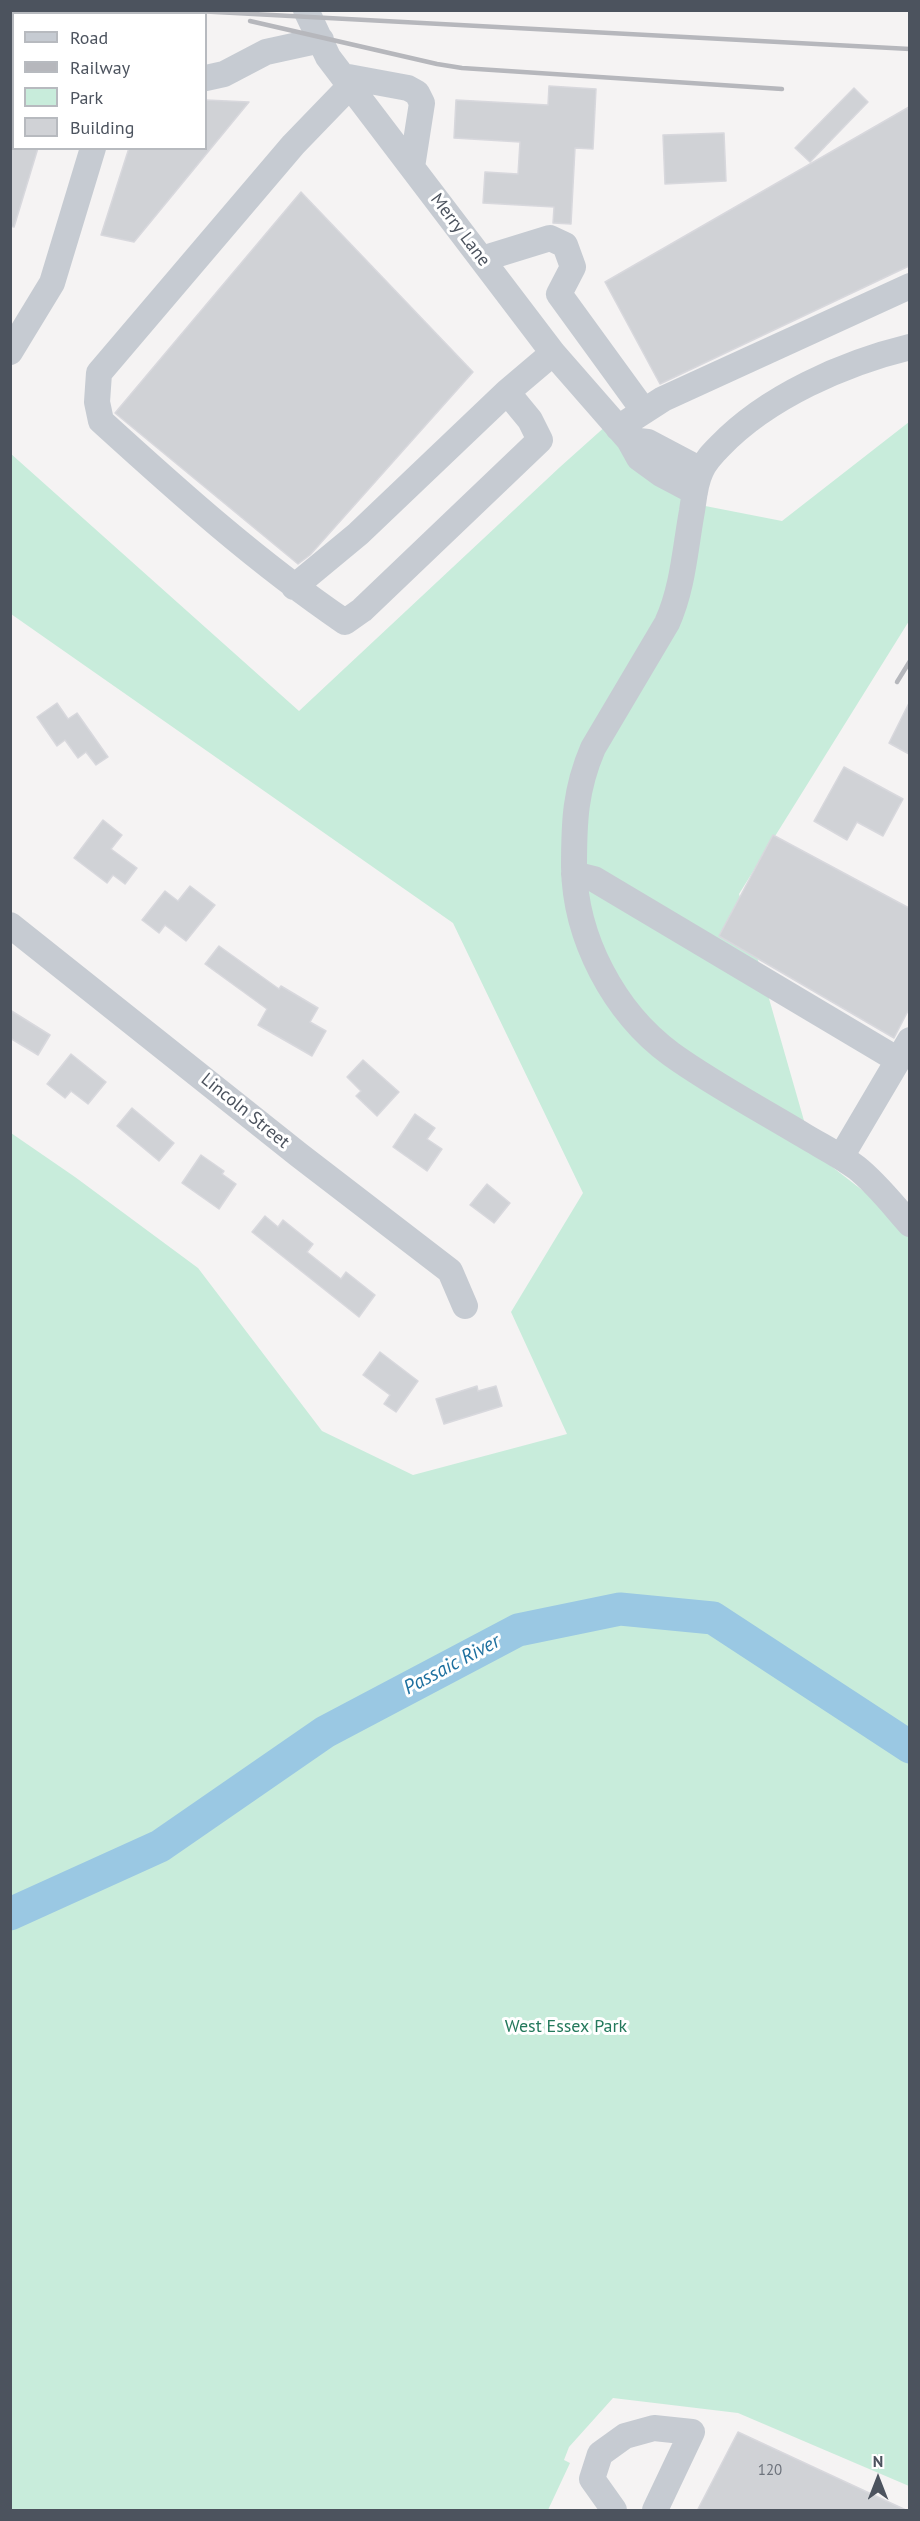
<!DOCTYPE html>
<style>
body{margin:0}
#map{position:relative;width:920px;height:2521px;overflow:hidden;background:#f5f3f3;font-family:"PT Sans",sans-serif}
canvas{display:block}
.frame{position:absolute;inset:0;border:12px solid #4c535e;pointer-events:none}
.legend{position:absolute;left:12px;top:12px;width:195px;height:138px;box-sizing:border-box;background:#fff;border:2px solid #b7babf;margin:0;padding:8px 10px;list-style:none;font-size:18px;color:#4c535e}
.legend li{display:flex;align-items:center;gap:12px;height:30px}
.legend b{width:30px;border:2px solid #b7babf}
.north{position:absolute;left:848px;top:2449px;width:60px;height:60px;-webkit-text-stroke:4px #fff;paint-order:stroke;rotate:0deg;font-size:16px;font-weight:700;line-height:24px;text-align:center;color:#4c535e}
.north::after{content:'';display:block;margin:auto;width:21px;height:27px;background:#4c535e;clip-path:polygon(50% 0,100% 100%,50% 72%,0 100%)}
</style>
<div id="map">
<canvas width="920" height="2521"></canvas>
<div class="frame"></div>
<ul class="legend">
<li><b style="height:8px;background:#c6cbd2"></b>Road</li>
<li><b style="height:8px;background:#b6b7bc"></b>Railway</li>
<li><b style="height:16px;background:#c8ecdb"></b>Park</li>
<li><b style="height:16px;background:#d0d2d6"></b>Building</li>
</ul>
<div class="north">N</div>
</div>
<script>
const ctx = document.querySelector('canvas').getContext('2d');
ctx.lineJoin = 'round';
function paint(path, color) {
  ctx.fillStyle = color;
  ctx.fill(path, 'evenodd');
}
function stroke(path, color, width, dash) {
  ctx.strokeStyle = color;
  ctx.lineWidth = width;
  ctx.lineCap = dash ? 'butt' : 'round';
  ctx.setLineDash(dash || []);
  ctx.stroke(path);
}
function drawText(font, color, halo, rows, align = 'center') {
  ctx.font = font + ' "PT Sans",sans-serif';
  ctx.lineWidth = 6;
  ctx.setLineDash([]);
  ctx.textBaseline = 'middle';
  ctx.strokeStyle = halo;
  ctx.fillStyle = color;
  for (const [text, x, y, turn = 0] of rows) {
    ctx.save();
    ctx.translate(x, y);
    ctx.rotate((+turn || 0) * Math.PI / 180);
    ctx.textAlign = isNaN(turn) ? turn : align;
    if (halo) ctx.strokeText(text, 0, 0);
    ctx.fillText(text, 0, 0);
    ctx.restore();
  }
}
paint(new Path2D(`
 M 617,416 L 695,504 L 782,521 L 909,422 L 909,621 L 739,894 L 813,1152 L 893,1214 L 909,1238 L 909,2486 L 738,2413 L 613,2398 L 569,2447 L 564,2460 L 570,2463 L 548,2510 L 11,2510 L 11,1133 L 75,1177 L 198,1268 L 322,1431 L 413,1475 L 567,1434 L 511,1312 L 583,1193 L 453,923 L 11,614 L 10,453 L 299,711 L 560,467 Z`), '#c8ecdb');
stroke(new Path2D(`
 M 10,1914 L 160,1846 L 325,1732 L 518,1630 L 620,1609 L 713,1618 L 910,1747`), '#9ac8e3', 33);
const building = new Path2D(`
 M 549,86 L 596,89 L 593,149 L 575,148 L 571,224 L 553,223 L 554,207 L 483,203 L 485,172 L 518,174 L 520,142 L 454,138 L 456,100 L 548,105 Z
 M 854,88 L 868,102 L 810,162 L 795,148 Z
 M 206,100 L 249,102 L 134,242 L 101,235 L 129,148 L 206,148 Z
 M 909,107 L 909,266 L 660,384 L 605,282 Z
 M 724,133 L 726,181 L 665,184 L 663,135 Z
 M 10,148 L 38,148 L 14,227 L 10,226 Z
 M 301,192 L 473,372 L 310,555 L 298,564 L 115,413 Z
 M 57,703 L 68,719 L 77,713 L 108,757 L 96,765 L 86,752 L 78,758 L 65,740 L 57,746 L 37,717 Z
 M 909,703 L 909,754 L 889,743 Z
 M 844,767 L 903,799 L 883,836 L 857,822 L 847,840 L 814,821 Z
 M 103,820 L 122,835 L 111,849 L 137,868 L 125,884 L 113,875 L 107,883 L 74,858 Z
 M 773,835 L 909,908 L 909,1009 L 894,1038 L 719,936 Z
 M 190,886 L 215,905 L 186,941 L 165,925 L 159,933 L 142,920 L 165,891 L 178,901 Z
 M 219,946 L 279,989 L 281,986 L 318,1008 L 310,1022 L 326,1031 L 312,1056 L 258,1025 L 267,1009 L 205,964 Z
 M 10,1010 L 50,1035 L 38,1055 L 10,1038 Z
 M 71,1054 L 106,1082 L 88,1104 L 71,1091 L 65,1098 L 47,1084 Z
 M 363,1060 L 399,1092 L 377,1116 L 356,1096 L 361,1091 L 347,1077 Z
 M 132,1108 L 174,1143 L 159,1161 L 117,1126 Z
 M 415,1114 L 435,1128 L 427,1139 L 442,1149 L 427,1171 L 393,1147 Z
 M 201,1155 L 224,1171 L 222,1174 L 236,1184 L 219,1209 L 182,1183 Z
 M 487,1184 L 510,1203 L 494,1223 L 470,1205 Z
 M 265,1216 L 278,1227 L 283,1220 L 313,1244 L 307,1252 L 341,1279 L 346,1272 L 375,1295 L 359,1317 L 252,1232 Z
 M 380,1352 L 418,1381 L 396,1412 L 384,1404 L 390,1395 L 363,1375 Z
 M 477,1386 L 478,1391 L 496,1386 L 502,1406 L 444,1424 L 436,1399 Z
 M 738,2432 L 908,2511 L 697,2511 Z`);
paint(building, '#d0d2d6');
stroke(building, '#d8d8dd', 1.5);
stroke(new Path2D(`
 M 306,10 L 328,57 L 553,353 L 629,440 L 639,458 L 661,474 L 695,492
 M 10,60 L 14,60
 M 343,76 L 408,88 L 417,93 L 422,103 L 412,167
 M 206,78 L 224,74 L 266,52 L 321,40
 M 350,86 L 293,145 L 99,373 L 97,402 L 101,421 C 179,492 257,562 345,622 L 362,610 L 540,440 L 530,420 L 507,392 L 553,353
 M 482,259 L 550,238 L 565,245 L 573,267 L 559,294 L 644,411
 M 910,347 C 844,363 767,397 720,446 C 713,453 705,461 701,471 C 695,483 694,498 692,511 C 685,549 683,588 667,623 L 593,748 C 575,790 574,822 574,867 C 575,938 614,1012 671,1054 C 711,1083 760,1109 803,1135 C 821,1146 840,1155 857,1168 C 877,1184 893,1205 910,1224
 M 10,352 L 52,283 L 93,148
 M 618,428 L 663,399 L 910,286
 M 629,440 L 648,442 L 701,470
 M 294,587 L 358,534 L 507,392
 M 574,874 L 594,879 L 898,1060
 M 10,925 L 299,1155 L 450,1271 L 465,1306
 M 841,1157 L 910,1040
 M 614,2510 L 592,2479 L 600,2454 L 625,2436 L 654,2428 L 692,2432 L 655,2510`), '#c6cbd2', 26);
stroke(new Path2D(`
 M 178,10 L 910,49
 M 250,21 L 437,64 L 462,68 L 782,89
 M 897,682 L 910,661`), '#b6b7bc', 4.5);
drawText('15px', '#6d737c', null, [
 ["120",770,2471]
]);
drawText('18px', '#4c535e', '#fff', [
 ["Merry Lane",460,230,53],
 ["Lincoln Street",245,1111,39]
]);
drawText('18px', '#24795c', '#fff', [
 ["West Essex Park",566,2027]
]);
drawText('italic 20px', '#1e709f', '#fff', [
 ["Passaic River",452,1665,-28]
]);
</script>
